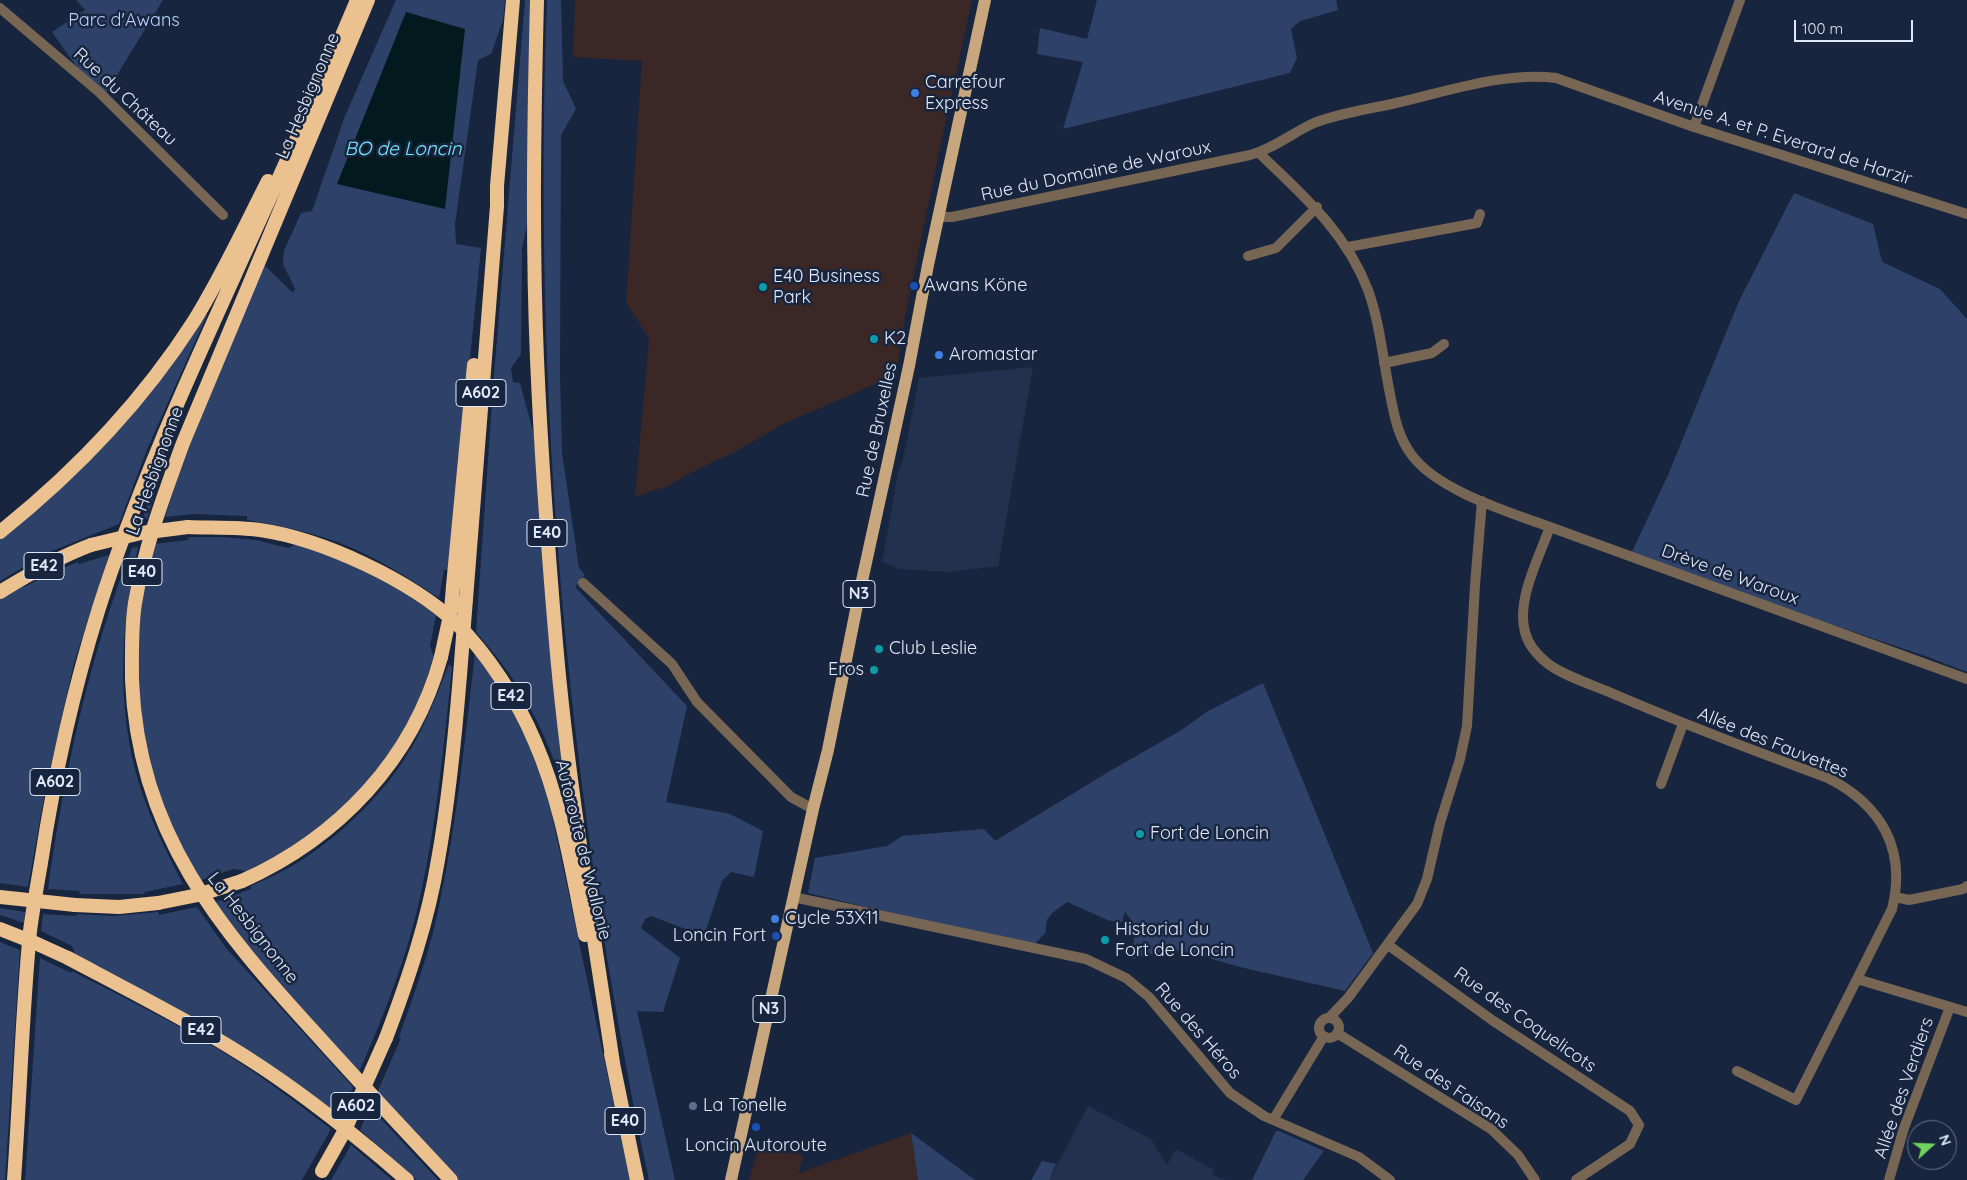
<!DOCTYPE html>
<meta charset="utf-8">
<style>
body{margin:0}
#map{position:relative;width:1967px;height:1180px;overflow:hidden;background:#18253e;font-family:Quicksand,sans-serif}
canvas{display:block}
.north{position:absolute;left:1907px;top:1120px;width:50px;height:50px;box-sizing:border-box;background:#18253e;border:1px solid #687389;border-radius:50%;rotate:70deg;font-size:14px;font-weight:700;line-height:20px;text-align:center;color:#e0e9fa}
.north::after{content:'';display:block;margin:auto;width:18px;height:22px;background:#71d35e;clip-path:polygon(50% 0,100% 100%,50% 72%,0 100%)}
.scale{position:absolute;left:1794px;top:20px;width:119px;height:22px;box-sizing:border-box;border:2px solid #e0e9fa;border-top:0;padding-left:6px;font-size:15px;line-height:18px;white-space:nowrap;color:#e0e9fa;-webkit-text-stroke:4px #18253e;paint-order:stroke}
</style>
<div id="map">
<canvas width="1967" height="1180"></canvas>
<div class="north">N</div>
<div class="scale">100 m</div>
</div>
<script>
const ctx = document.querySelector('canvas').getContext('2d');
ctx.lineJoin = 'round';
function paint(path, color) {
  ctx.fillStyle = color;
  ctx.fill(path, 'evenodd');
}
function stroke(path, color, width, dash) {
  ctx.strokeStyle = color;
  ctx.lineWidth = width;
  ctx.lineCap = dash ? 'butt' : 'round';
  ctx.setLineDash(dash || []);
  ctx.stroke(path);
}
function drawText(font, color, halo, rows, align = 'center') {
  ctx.font = font + ' Quicksand,sans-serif';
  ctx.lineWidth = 5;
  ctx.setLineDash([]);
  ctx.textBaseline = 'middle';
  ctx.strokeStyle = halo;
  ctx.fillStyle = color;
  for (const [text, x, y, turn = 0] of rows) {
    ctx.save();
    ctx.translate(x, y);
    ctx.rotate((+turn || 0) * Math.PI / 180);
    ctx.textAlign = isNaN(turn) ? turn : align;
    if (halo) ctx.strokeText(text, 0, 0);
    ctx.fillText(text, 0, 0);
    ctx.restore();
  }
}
paint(new Path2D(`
 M 575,0 L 972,0 L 942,138 L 904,322 L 896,375 L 783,424 L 737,451 L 696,470 L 666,487 L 635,496 L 649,339 L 626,302 L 642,61 L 573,57 Z
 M 911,1133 L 918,1180 L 749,1180 L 758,1149 L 803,1155 L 799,1173 Z`), '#3b2725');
paint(new Path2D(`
 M 1033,367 L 998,566 L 947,572 L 900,569 L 882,562 L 898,472 L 903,459 L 919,378 Z
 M 1088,1106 L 1151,1139 L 1167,1165 L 1176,1149 L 1214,1170 L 1213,1175 L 1226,1180 L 1049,1180 Z`), '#21314e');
paint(new Path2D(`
 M 76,0 L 163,0 L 101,101 L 52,32 L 85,10 Z
 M 396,0 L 505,0 L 503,20 L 491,54 L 478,60 L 455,224 L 456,244 L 481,248 L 449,570 L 444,570 L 439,598 C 411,579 382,561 350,547 C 317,533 282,526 247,520 L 247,516 L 194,514 L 165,517 L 180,469 L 263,264 L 293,293 L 295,289 L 283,264 L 284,251 L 301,213 L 312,211 L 345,116 Z
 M 525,0 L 533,0 L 528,222 L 522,247 L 521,354 L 511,368 L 513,382 L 520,383 L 534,435 L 563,764 L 564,786 C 554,760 544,733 530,708 C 516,680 496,655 476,632 L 494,375 Z
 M 547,0 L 561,0 L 563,81 L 576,109 L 561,135 L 560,374 L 562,453 L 579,568 L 585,575 L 575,587 L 687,706 L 666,802 L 730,814 L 763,831 L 754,877 L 731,872 L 722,881 L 704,936 L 651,916 L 645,919 L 641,928 L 680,958 L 663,1012 L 637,1011 L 675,1180 L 649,1180 C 567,792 532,396 547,0 Z
 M 1097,0 L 1336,0 L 1338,10 L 1300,21 L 1291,29 L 1297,58 L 1290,73 L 1063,129 L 1083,62 L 1037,54 L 1040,28 L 1087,39 Z
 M 1794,193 L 1873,224 L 1882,262 L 1940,289 L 1967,319 L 1967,672 L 1928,657 L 1630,556 L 1668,475 L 1739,301 Z
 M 204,314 L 207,315 L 148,447 L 119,524 L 47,553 L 0,581 L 0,539 L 19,524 Z
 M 157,478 L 159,478 L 147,519 L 142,520 Z
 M 189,537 L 222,537 L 256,540 L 288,548 L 297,544 L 335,556 L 402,591 L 436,615 L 430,646 L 434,657 L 419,700 L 405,728 L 385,760 L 358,792 L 324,824 L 280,854 L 246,871 L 233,869 L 198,881 L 168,822 L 148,758 L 140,708 L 137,635 L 141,598 L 155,544 L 188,540 Z
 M 138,547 C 119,632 115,721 146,804 C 156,831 169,857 183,884 L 145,892 L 144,894 L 80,894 L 79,891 L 48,889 C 64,774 89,657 132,548 Z
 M 109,555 L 74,663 L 45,792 L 28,887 L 0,883 L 0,599 L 19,586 L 24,587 L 53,572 L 78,562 L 79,564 Z
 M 475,654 L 495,680 L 536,753 L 548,797 L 630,1180 L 458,1180 L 377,1093 L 401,1038 L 399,1037 C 414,994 430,951 439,906 C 457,823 465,738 475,654 Z
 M 449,664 L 452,667 C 444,743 437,819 421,893 C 408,955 384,1015 359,1072 L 281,988 L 213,903 L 251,889 L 251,886 C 269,878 288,869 305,858 C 343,833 386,791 409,752 C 426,724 437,694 449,664 Z
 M 1263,683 L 1373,953 L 1345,991 L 1240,967 L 1184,951 L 1169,950 L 1132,959 C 1133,948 1134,937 1135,925 L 1125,912 L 1122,922 L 1110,921 L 1067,902 C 1055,911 1044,916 1046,932 L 1032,947 L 808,893 L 815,858 L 887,846 L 902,836 L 984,829 L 995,841 L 1110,771 L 1180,731 L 1208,711 Z
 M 197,907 L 226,948 L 353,1087 L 338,1115 L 185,1014 L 125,980 L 76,956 L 72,946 L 41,931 L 43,914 L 76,916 L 77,914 L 114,916 L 158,912 L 159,915 Z
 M 0,908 L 25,912 L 24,923 L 0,915 Z
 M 0,942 L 20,950 L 5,1180 L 0,1180 Z
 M 40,958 L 71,973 L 72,971 C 121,996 171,1021 218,1049 C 258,1073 294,1101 331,1129 L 302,1180 L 25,1180 Z
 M 370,1107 L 438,1180 L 417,1180 L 360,1130 Z
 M 1276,1131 L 1279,1131 L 1324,1151 L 1303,1180 L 1252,1180 Z
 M 911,1133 L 975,1180 L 918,1180 Z
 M 351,1145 L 392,1180 L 331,1180 Z
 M 1042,1161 L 1056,1164 L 1049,1180 L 1031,1180 Z`), '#2e4269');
paint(new Path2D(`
 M 406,12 L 465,29 L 445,209 L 337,184 Z`), '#021a1e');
stroke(new Path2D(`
 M 0,8 L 99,92 L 223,215
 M 1694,127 L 1740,0
 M 1259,153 C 1303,195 1346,232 1368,290 C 1380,323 1383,360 1390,394 C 1394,415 1398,437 1411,454 C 1436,490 1509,512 1550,527 L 1967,679
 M 938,217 L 952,217 L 1250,155 C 1273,149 1292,133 1314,123 C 1340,113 1369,109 1396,103 C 1445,92 1506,71 1556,78 L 1694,127 L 1967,214
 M 1348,247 L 1477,223 L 1480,214
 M 1248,256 L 1276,248 L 1317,207
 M 1384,363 L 1432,353 L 1444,344
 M 1550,527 C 1539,557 1516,601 1525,632 C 1528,644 1537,655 1547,663 C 1563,676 1596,686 1616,695 C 1686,725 1757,752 1828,778 C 1881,805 1907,849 1892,909 L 1857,979 L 1967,1012
 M 583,583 L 672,664 L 697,702 L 791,797 L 813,809
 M 1661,784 L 1683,724
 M 793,897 L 1086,959 L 1126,978 L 1149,997 L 1230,1093 L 1264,1116 L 1359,1157 L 1390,1180
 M 1895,897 L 1909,900 L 1963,889 L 1967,886
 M 1388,945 L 1492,1020 L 1630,1111 L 1639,1125 L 1630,1144 L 1576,1180
 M 1329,1018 L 1348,998 L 1417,904 L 1427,879 L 1440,823 L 1460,759 L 1467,726 L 1475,585 L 1482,501
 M1319 1028a10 10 0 1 1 20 0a10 10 0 1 1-20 0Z
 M 1337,1033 L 1491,1129 L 1518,1155 L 1535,1180
 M 1737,1071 L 1796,1100 L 1857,979
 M 1273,1120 L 1324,1036
 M 1889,1180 L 1904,1128 L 1950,1007`), '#776653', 10);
stroke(new Path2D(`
 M 731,1180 L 813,809 L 828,750 L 860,590 L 909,366 L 928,265 L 985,0`), '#c9a77e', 12);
stroke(new Path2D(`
 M 368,0 L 183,443 C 164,495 144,548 135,603 C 131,628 132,655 132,680 C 138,833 219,928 317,1035 C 361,1084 406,1132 451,1180
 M 537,0 C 534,120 532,240 537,359 C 541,454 548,549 556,643 C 568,783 592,923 613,1063
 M 188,527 C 212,528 236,527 260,530 C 322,539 410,580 456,623 C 487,653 518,701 535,742 C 561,801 572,871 585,935
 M 0,532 C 75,472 142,402 194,321 C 222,276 244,228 268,181
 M 453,586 L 474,365
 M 0,592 C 29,574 59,557 91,545
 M 466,599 L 497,206 L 497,186 L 513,0
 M 242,881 C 338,838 413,760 441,657
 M 75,905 L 119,907 L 158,903
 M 68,958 C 134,993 201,1027 263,1068 C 314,1102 361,1140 407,1180
 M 386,1038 C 408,980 428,921 438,860 C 449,799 455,737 460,675
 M 611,1054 L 637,1180
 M 14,1180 C 20,1097 22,1014 30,931 C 33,908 37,886 41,863 C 54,777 73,691 99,608 C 135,495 184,387 233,279 C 275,186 318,94 357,0`), '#eac18f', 14);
stroke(new Path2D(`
 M 91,545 L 141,533 L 188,527
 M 441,657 L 451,611 L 453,586
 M 460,675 L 466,599
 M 0,897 L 75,905
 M 158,903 L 198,895 L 242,881
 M 0,929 L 33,942 L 68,958
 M 322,1171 L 345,1130 L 386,1038`), '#eac18f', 14);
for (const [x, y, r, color] of [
 [915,93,5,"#3f7fe0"],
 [914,286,5,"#1a4fb4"],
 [763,287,5,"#0f9aa8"],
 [874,339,5,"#0f9aa8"],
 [939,355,5,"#3f7fe0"],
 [879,649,5,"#0f9aa8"],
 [874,670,5,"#0f9aa8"],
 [1140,834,5,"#0f9aa8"],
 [775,919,5,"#3f7fe0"],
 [776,936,5,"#1a4fb4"],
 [1105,940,5,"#0f9aa8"],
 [693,1106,5,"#5c6f8a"],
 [756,1127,5,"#1a4fb4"]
]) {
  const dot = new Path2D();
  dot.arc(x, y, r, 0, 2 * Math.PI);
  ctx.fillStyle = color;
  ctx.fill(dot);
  stroke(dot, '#18253e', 2);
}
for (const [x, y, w] of [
 [481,393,50],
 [547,533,40],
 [44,566,40],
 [142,572,40],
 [859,594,32],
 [511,696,40],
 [55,782,50],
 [769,1009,32],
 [201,1030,40],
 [356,1106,50],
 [625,1121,40]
]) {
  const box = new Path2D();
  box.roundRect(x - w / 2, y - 13.5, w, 27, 4);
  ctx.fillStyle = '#18253e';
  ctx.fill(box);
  stroke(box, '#e0e9fa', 1);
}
drawText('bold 16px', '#e0e9fa', null, [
 ["A602",481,393],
 ["E40",547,533],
 ["E42",44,566],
 ["E40",142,572],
 ["N3",859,594],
 ["E42",511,696],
 ["A602",55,782],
 ["N3",769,1009],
 ["E42",201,1030],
 ["A602",356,1106],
 ["E40",625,1121]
]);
drawText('18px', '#bad1fd', '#18253e', [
 ["Parc d'Awans",124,21]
]);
drawText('18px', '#e0e9fa', '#18253e', [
 ["Carrefour",925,83],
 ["Express",925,104],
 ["E40 Business",773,277],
 ["Park",773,298],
 ["Awans Köne",924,286],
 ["K2",884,339],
 ["Aromastar",949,355],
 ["Club Leslie",889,649],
 ["Eros",864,670,"right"],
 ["Fort de Loncin",1150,834],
 ["Cycle 53X11",785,919],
 ["Historial du",1115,930],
 ["Fort de Loncin",1115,951],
 ["Loncin Fort",766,936,"right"],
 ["La Tonelle",703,1106],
 ["Loncin Autoroute",756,1146,"center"]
], 'left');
drawText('18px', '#e0e9fa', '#18253e', [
 ["La Hesbignonne",308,96,-67],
 ["Rue du Château",125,97,43],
 ["Avenue A. et P. Everard de Harzir",1783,138,18],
 ["Rue du Domaine de Waroux",1096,171,-12],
 ["Rue de Bruxelles",877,430,-78],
 ["La Hesbignonne",155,471,-70],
 ["Drève de Waroux",1730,575,20],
 ["Allée des Fauvettes",1773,743,22],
 ["Autoroute de Wallonie",583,850,76],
 ["La Hesbignonne",253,928,52],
 ["Rue des Coquelicots",1525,1020,35],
 ["Rue des Héros",1198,1031,49],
 ["Rue des Faisans",1451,1087,34],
 ["Allée des Verdiers",1904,1088,-71]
]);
drawText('italic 19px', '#73e9fe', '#18253e', [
 ["BO de Loncin",403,149]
]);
</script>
